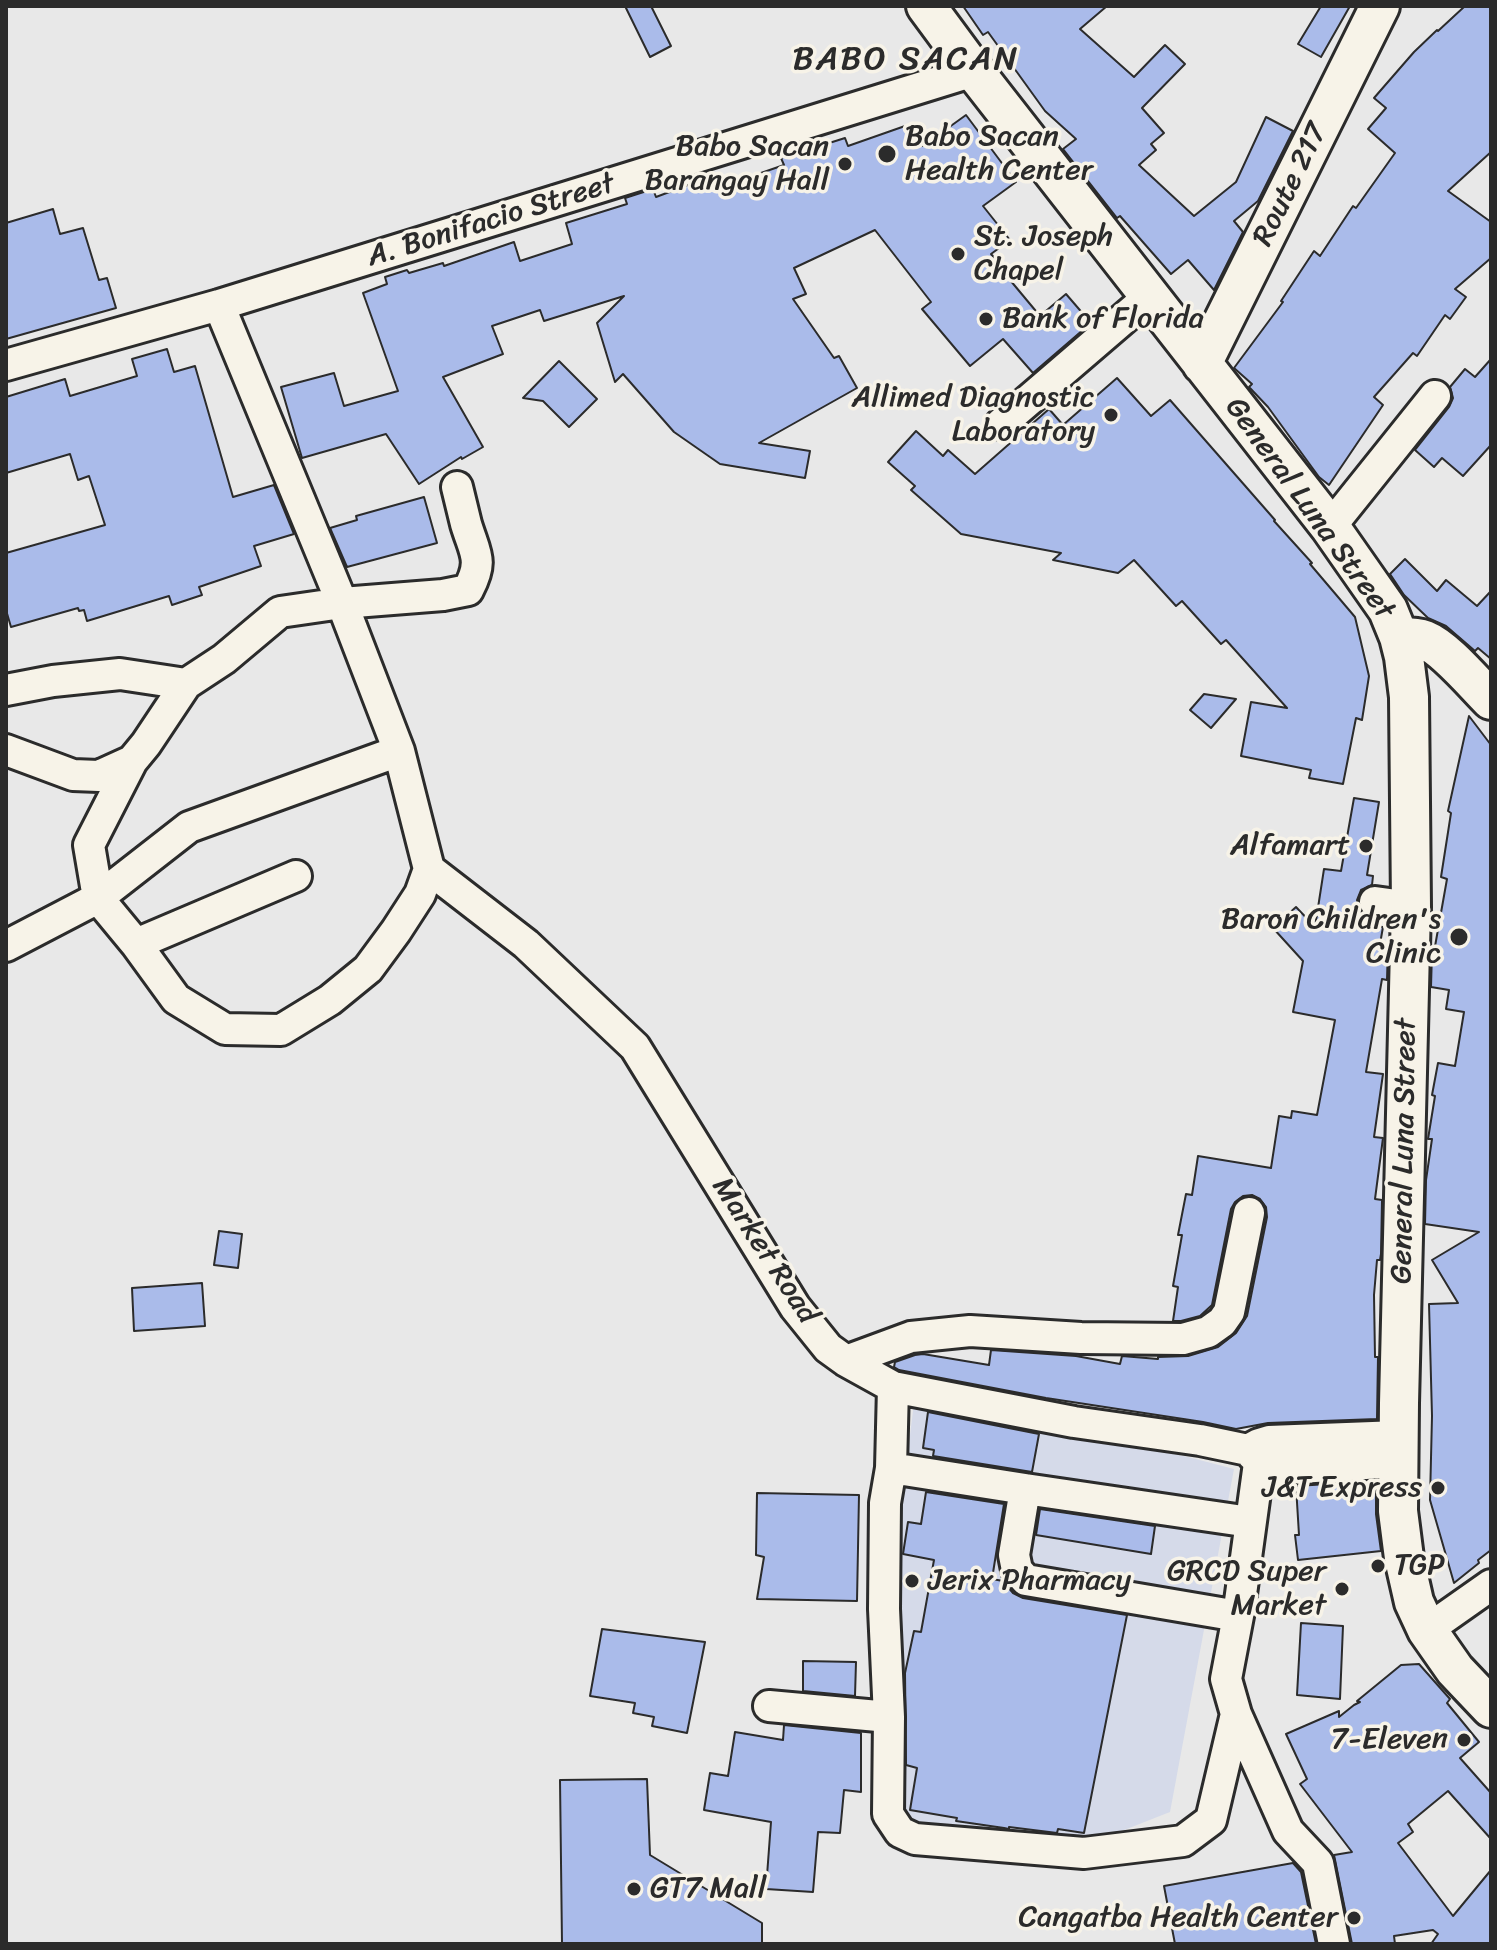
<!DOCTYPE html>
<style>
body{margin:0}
#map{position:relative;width:1497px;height:1950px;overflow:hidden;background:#e8e8e8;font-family:Sriracha,sans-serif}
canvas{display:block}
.frame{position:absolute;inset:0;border:8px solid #2b2b2b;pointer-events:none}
</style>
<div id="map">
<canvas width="1497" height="1950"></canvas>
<div class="frame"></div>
</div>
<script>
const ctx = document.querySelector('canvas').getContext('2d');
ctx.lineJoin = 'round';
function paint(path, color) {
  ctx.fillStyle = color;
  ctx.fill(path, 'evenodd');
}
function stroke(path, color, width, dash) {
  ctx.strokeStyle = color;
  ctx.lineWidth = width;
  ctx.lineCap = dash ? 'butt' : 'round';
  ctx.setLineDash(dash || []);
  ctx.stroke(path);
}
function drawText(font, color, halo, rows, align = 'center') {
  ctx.font = font + ' Sriracha,sans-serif';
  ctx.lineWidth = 7;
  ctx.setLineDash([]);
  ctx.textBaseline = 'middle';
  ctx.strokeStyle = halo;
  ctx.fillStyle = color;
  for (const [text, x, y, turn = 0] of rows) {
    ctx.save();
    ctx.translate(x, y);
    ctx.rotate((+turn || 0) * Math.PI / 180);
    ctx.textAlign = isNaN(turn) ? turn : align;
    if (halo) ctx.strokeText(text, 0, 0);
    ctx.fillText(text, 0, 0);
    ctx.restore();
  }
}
paint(new Path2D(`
 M 914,1403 L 1188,1457 L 1234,1469 L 1170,1812 L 1091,1843 L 912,1826 L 898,1807 L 892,1579 Z`), '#d5dae9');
const building = new Path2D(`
 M 625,6 L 651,6 L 671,46 L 650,57 Z
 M 963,6 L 1107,6 L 1080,29 L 1134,77 L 1165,45 L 1185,64 L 1142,108 L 1164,133 L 1151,144 L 1156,150 L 1139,165 L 1194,216 L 1236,182 L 1266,117 L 1293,131 L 1258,201 L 1234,221 L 1243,232 L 1214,290 L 1188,260 L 1171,274 L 1120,216 L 1117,218 L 1063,149 L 1076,139 L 1045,111 L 988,32 L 983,35 Z
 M 1321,6 L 1350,6 L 1321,57 L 1298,44 Z
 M 1465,6 L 1491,6 L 1491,152 L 1448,191 L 1491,222 L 1491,258 L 1455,289 L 1466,297 L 1450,319 L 1445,315 L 1417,356 L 1413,353 L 1374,397 L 1383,405 L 1329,485 L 1319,477 L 1268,407 L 1249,387 L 1252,384 L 1234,368 L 1283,302 L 1281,301 L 1314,251 L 1320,256 L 1353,206 L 1356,208 L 1395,153 L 1368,129 L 1386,108 L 1374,98 L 1414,52 L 1437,30 L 1438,31 Z
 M 966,115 L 1016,182 L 983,206 L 1010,240 L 991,254 L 1002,267 L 1000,268 L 1040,316 L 1066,294 L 1091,323 L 1033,373 L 1003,339 L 970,366 L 922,309 L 931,302 L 875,230 L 794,268 L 806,294 L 793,299 L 834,358 L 839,356 L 857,388 L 759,443 L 810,451 L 805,478 L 720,464 L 674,432 L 623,374 L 615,382 L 597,323 L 624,296 L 544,321 L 540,310 L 492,326 L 503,354 L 443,377 L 483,447 L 462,459 L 461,457 L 419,484 L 386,434 L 302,458 L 281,387 L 334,373 L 344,406 L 398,391 L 363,293 L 387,284 L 385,277 L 407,270 L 409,273 L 443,263 L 444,266 L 514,242 L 520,261 L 572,244 L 566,223 L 627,204 L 625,198 L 653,189 L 656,197 L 704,179 L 709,191 L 784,165 L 781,158 L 803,148 L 804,151 L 845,138 L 848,146 L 905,126 L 923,146 Z
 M 53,209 L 60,234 L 83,228 L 99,280 L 107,278 L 116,308 L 6,339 L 6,223 Z
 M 167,349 L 174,372 L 195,366 L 233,497 L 274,485 L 294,534 L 254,546 L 261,566 L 199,587 L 202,595 L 172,605 L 169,596 L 87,621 L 84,610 L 79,611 L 78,608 L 11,627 L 6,610 L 6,553 L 105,525 L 89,476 L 78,480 L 70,454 L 6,473 L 6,397 L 65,379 L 70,396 L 137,376 L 132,359 Z
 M 1491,359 L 1491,445 L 1463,476 L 1442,458 L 1434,467 L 1415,450 L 1449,407 L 1453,398 L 1450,387 L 1465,369 L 1475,377 Z
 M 559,361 L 597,399 L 569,427 L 543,401 L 523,398 Z
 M 1117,378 L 1151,416 L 1170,400 L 1275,520 L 1274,521 L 1312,563 L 1310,564 L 1355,617 L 1369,676 L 1362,720 L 1356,718 L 1343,784 L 1309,778 L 1311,770 L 1241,756 L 1251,702 L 1287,708 L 1226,640 L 1221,644 L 1182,601 L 1176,606 L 1134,560 L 1118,573 L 1053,560 L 1061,553 L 961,534 L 911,490 L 915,486 L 888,462 L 916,431 L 943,456 L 948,450 L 975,474 L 1049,409 L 1063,425 Z
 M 424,497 L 437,543 L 347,567 L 330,528 L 357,520 L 356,516 Z
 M 1405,559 L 1437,591 L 1446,580 L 1477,606 L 1491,591 L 1491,659 L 1478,648 L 1475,651 L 1446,626 L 1428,618 L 1404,595 L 1390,574 Z
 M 1204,694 L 1236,699 L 1211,728 L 1190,710 Z
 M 1469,716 L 1491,745 L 1491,1550 L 1478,1560 L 1479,1563 L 1454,1583 L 1430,1500 L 1432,1416 L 1429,1304 L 1458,1303 L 1432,1260 L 1479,1232 L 1425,1224 L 1426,1180 L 1432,1139 L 1428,1139 L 1435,1096 L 1432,1095 L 1438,1063 L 1455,1066 L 1464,1012 L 1446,1009 L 1449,990 L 1431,987 L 1432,952 L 1434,952 L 1447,879 L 1441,877 L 1451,813 L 1448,811 Z
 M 1354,798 L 1379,802 L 1367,875 L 1373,876 L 1372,885 L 1361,890 L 1357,900 L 1359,909 L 1367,917 L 1365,925 L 1383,927 L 1380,944 L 1388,945 L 1387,980 L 1382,979 L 1366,1072 L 1383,1074 L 1374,1137 L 1383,1138 L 1375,1199 L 1382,1200 L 1381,1254 L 1380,1260 L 1377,1260 L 1374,1295 L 1375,1357 L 1378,1357 L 1377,1419 L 1268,1423 L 1236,1429 L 1203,1422 L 1046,1398 L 899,1370 L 894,1367 L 895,1362 L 915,1355 L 923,1354 L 989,1365 L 991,1350 L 1076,1356 L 1120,1364 L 1122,1356 L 1158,1359 L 1158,1357 L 1188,1356 L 1218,1347 L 1236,1333 L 1247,1316 L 1267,1217 L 1266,1207 L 1260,1199 L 1252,1195 L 1243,1196 L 1235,1202 L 1231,1209 L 1212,1305 L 1200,1316 L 1181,1321 L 1173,1321 L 1178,1287 L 1173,1286 L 1182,1235 L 1178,1235 L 1186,1194 L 1192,1195 L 1198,1156 L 1271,1168 L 1279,1116 L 1291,1118 L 1292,1111 L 1317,1115 L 1335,1020 L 1293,1012 L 1303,961 L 1273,928 L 1296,907 L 1315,927 L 1324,869 L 1341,871 Z
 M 219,1231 L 242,1234 L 238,1268 L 214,1265 Z
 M 202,1283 L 205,1326 L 134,1331 L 132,1288 Z
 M 928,1412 L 1039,1434 L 1032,1472 L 933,1456 L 934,1450 L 923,1448 Z
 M 1376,1481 L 1376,1514 L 1381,1551 L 1298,1560 L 1295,1535 L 1299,1535 L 1296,1486 Z
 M 926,1492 L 1004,1504 L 992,1579 L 1003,1581 L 1013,1593 L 1023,1598 L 1127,1615 L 1084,1833 L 1058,1829 L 1057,1833 L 1009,1827 L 1009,1829 L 1004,1828 L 956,1821 L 957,1818 L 910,1810 L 917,1768 L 906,1765 L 905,1673 L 914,1631 L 921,1632 L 934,1560 L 903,1554 L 908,1522 L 921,1524 Z
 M 757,1493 L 859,1495 L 857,1601 L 757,1599 L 764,1557 L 756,1555 Z
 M 1040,1509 L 1155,1526 L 1151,1554 L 1036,1535 Z
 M 1301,1623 L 1343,1626 L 1340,1699 L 1297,1695 Z
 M 602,1629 L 705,1642 L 687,1733 L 652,1726 L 654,1717 L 633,1713 L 635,1703 L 590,1696 Z
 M 803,1661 L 856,1662 L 855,1696 L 803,1691 Z
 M 1419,1664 L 1450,1699 L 1447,1703 L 1479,1742 L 1460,1758 L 1491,1793 L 1491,1839 L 1448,1791 L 1408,1824 L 1413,1832 L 1398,1843 L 1453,1916 L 1491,1870 L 1491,1944 L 1431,1944 L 1438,1934 L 1433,1930 L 1394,1936 L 1395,1944 L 1352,1944 L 1334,1855 L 1352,1852 L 1300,1784 L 1307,1779 L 1286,1734 L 1339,1711 L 1339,1717 L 1354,1705 L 1360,1702 L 1357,1701 L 1401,1665 Z
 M 784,1725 L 861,1733 L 861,1792 L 844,1790 L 840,1833 L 818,1832 L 813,1892 L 766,1889 L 771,1822 L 704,1810 L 710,1773 L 728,1776 L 735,1732 L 783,1740 Z
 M 647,1779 L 650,1855 L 762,1923 L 762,1944 L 562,1944 L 560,1780 Z
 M 1293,1863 L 1301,1872 L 1316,1944 L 1175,1944 L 1164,1886 Z`);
paint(building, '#aabbea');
stroke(building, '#2b2b2b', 2);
const minor = new Path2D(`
 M 6,365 L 219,305 L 974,71
 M 1001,424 L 1150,296
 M 1330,527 L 1435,396
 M 6,690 L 53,681 L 120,674 L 186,684
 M 6,750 L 73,775 L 99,776 L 132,761
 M 399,751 L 189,827 L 98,898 L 89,845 L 132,761 L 146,744 L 186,684 L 224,659 L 280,612 L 342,603 L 443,595 L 468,590 C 484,560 475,554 466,524 C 463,512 460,499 457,487
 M 429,869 L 526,944 L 635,1047 L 795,1307 L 828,1348 L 846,1361 L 893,1387 L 1074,1422 L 1200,1440 L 1248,1450 L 1259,1444 L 1269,1441 L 1399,1436
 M 1375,902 L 1411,907
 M 136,944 L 296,876
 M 6,946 L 98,898 L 136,944 L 176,999 L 225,1029 L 281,1030 L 330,1000 L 368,969 L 396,931 L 420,894 L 429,869 L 399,751 L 342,603 L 219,305
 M 846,1361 L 911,1337 L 970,1331 L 1081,1338 L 1183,1339 L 1208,1332 L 1222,1322 L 1229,1312 L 1249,1213
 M 893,1387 L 891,1468 L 885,1503 L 884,1609 L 889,1717 L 888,1814 L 900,1832 L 915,1839 L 1084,1853 L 1183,1841 L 1211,1820 L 1236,1714 L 1226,1679 L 1238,1616 L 1259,1463
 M 1248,1450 C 1258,1462 1265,1467 1281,1469 L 1399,1462
 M 891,1468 L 1025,1489 L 1250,1522
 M 1025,1489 L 1014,1555 L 1017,1570 L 1026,1580 L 1238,1616
 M 1427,1630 L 1491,1585
 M 769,1706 L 889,1717
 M 1236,1714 L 1288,1831 L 1318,1863 L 1334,1944`);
const major = new Path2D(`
 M 926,6 L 974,71 L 1330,527 L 1388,610 L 1399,637 L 1404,657 L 1409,697 L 1411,907 L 1399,1403 L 1398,1511 L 1404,1558 L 1414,1602 L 1427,1630 L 1455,1670 L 1491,1708
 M 1202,364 L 1380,6
 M 1399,637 C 1408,637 1417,637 1425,640 C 1445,648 1474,683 1491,700`);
stroke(minor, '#2b2b2b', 36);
stroke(major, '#2b2b2b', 44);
stroke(minor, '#f7f3e8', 30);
stroke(major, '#f7f3e8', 38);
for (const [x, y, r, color] of [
 [887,154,10,"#2b2b2b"],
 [845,164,8,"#2b2b2b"],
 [958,254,8,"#2b2b2b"],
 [986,319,8,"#2b2b2b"],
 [1111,415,8,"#2b2b2b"],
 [1366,846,8,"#2b2b2b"],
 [1459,937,10,"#2b2b2b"],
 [1438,1488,8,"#2b2b2b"],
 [1378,1566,8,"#2b2b2b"],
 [912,1581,8,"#2b2b2b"],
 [1342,1589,8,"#2b2b2b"],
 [1464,1740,8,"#2b2b2b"],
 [634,1889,8,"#2b2b2b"],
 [1354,1918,8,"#2b2b2b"]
]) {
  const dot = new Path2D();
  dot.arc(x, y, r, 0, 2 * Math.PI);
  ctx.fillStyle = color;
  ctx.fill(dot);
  stroke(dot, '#f7f3e8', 3);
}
drawText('30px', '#2b2b2b', '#f7f3e8', [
 ["Babo Sacan",905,137,"left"],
 ["Health Center",905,171,"left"],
 ["Babo Sacan",829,147],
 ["Barangay Hall",829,181],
 ["St. Joseph",974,237,"left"],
 ["Chapel",974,271,"left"],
 ["Bank of Florida",1002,319,"left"],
 ["Allimed Diagnostic",1095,398],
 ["Laboratory",1095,432],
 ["Alfamart",1350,846],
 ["Baron Children's",1441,920],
 ["Clinic",1441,954],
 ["J&T Express",1422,1488],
 ["TGP",1394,1566,"left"],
 ["GRCD Super",1326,1572],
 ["Market",1326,1606],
 ["Jerix Pharmacy",928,1581,"left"],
 ["7-Eleven",1448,1740],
 ["GT7 Mall",650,1889,"left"],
 ["Cangatba Health Center",1338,1918]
], 'right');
drawText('30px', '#2b2b2b', '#f7f3e8', [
 ["Route 217",1291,185,-64],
 ["A. Bonifacio Street",491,221,-17],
 ["General Luna Street",1309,509,54],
 ["General Luna Street",1405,1151,-89],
 ["Market Road",764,1251,57]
]);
ctx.letterSpacing = '2px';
drawText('34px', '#2b2b2b', '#f7f3e8', [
 ["BABO SACAN",906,60]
]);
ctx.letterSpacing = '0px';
</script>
